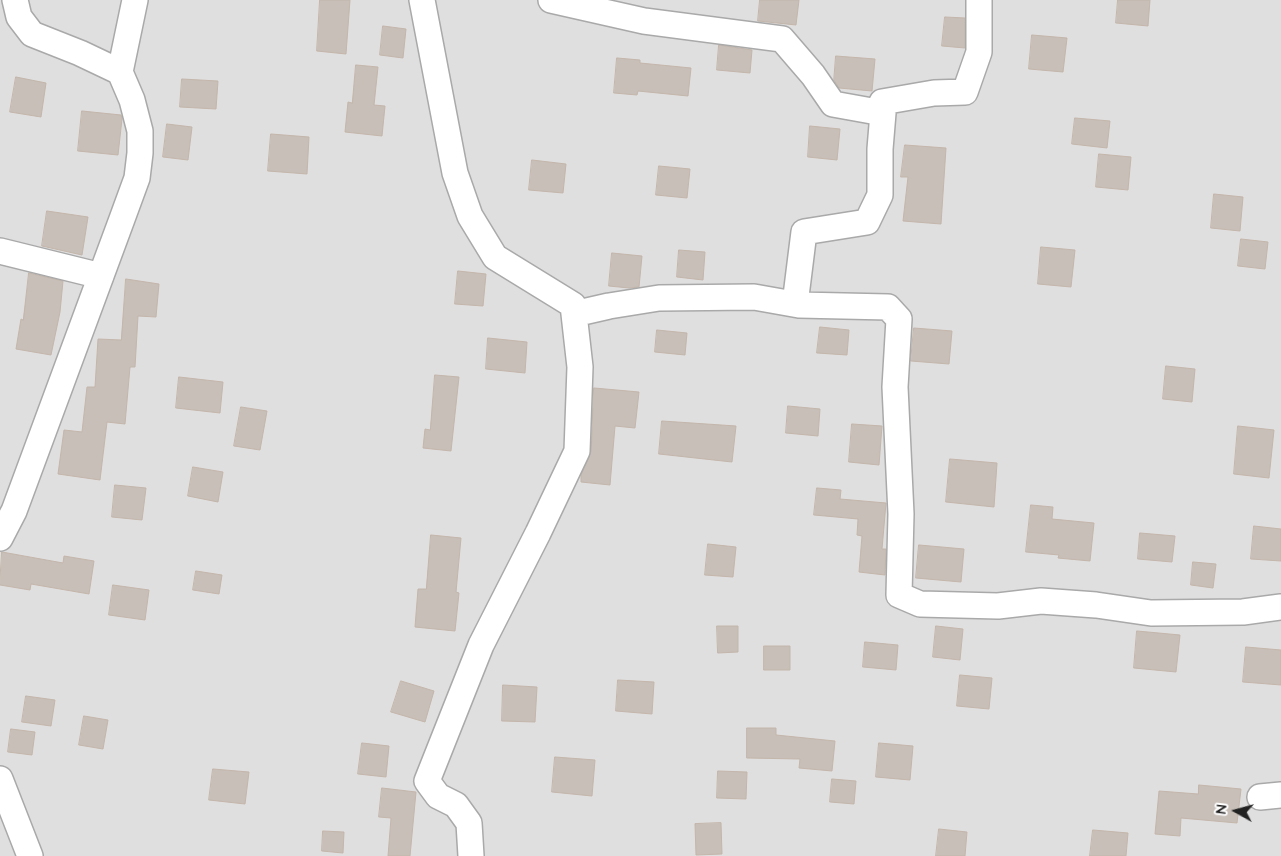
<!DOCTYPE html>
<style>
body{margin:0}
#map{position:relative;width:1281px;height:856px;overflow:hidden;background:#f2efe9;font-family:Quicksand,sans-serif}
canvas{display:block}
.north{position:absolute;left:1211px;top:786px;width:50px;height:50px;-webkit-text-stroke:4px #fff;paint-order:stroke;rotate:277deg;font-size:14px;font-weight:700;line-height:20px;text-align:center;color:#222}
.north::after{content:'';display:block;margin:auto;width:18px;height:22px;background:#222;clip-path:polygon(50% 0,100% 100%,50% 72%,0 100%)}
</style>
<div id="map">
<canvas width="1281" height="856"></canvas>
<div class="north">N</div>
</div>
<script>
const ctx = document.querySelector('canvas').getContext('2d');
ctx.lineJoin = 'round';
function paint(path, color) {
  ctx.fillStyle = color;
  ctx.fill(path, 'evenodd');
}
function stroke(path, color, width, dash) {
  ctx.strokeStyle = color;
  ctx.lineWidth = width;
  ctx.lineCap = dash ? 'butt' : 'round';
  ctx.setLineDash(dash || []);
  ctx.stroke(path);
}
paint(new Path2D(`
 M 0,0 L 1281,0 L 1281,856 L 0,856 Z`), '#e0dfdf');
const building = new Path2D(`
 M 320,0 L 350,0 L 346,54 L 317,51 Z
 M 760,0 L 799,0 L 796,25 L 758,21 Z
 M 1118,0 L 1150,0 L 1148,26 L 1116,23 Z
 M 945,17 L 965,18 L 965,48 L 942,46 Z
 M 383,26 L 406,29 L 403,58 L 380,55 Z
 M 1032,35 L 1067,38 L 1063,72 L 1029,69 Z
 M 719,45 L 752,50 L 750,73 L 717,70 Z
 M 836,56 L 875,59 L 872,91 L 839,88 L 834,80 Z
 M 617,58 L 640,60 L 640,63 L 691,68 L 688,96 L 638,91 L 637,95 L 614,93 Z
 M 356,65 L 378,67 L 374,105 L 385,106 L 382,136 L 345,132 L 348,102 L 352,103 Z
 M 16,77 L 46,83 L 41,117 L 10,112 Z
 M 182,79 L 218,81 L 216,109 L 180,107 Z
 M 82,111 L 121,115 L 122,119 L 118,155 L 78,151 Z
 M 1075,118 L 1110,121 L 1107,148 L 1072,144 Z
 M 167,124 L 192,127 L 188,160 L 163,157 Z
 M 810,126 L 840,129 L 837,160 L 808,157 Z
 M 271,134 L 309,137 L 307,174 L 268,171 Z
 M 905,145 L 946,148 L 941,224 L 903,221 L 908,177 L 901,177 Z
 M 1099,154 L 1131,157 L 1128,190 L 1096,187 Z
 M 532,160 L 566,164 L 563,193 L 529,190 Z
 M 659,166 L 690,169 L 687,198 L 656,195 Z
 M 1214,194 L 1243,197 L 1240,231 L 1211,228 Z
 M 47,211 L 88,217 L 82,255 L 42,246 Z
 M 1241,239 L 1268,242 L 1265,269 L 1238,266 Z
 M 1041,247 L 1075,250 L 1071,287 L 1038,284 Z
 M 679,250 L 705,252 L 703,280 L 677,277 Z
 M 612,253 L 642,256 L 639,287 L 629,288 L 609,286 Z
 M 458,271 L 486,274 L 483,306 L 455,304 Z
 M 29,273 L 63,281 L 60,312 L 51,355 L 16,349 L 21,319 L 23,320 Z
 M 126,279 L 159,284 L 156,317 L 138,316 L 135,367 L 130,367 L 125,424 L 107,422 L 100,480 L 58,474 L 64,430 L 82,432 L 87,387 L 95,387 L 98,339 L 121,340 Z
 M 820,327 L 849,330 L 847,355 L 817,353 Z
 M 914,328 L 952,331 L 949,364 L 911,361 Z
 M 657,330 L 687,333 L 685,355 L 655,352 Z
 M 488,338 L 527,342 L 525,373 L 486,369 Z
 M 1166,366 L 1195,369 L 1192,402 L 1163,399 Z
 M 435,375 L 459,377 L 451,451 L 423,448 L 425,429 L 430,430 Z
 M 179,377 L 223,382 L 220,413 L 176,408 Z
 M 594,388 L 639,392 L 635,428 L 615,426 L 610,485 L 581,482 L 581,475 L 591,452 Z
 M 788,406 L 820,409 L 818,436 L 786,433 Z
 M 241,407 L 267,411 L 260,450 L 234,446 Z
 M 662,421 L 736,426 L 732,462 L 659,454 Z
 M 852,424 L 882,426 L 879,465 L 849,462 Z
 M 1238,426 L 1274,430 L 1269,478 L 1234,474 Z
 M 950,459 L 997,463 L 994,507 L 946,502 Z
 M 193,467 L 223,472 L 218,502 L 188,496 Z
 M 115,485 L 146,488 L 142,520 L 112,517 Z
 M 817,488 L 841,490 L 840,499 L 886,503 L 882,549 L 886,549 L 885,575 L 859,572 L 862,536 L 857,535 L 858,519 L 814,515 Z
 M 1031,505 L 1053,507 L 1052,519 L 1094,523 L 1090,561 L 1058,558 L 1059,555 L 1026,552 Z
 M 1254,526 L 1281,529 L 1281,561 L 1251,559 Z
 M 1140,533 L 1175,536 L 1172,562 L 1138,559 Z
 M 431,535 L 461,538 L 456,592 L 459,593 L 455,631 L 415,627 L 418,589 L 426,589 Z
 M 708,544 L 736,547 L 733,577 L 705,575 Z
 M 919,545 L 964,549 L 961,582 L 916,578 Z
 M 2,552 L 63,563 L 64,556 L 94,561 L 89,594 L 31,584 L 30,590 L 0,585 Z
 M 1193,562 L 1216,564 L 1213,588 L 1191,585 Z
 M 196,571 L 222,575 L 219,594 L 193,590 Z
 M 113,585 L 149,590 L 145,620 L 109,615 Z
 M 717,626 L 738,626 L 738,652 L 718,653 Z
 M 936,626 L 963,629 L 960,660 L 933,657 Z
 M 1137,631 L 1180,635 L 1176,672 L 1134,668 Z
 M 865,642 L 898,645 L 896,670 L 863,667 Z
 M 764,646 L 790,646 L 790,670 L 764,670 Z
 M 1246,647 L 1281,650 L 1281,685 L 1243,682 Z
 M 960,675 L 992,678 L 989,709 L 957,706 Z
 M 618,680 L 654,682 L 652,714 L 616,711 Z
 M 401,681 L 434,691 L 425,722 L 391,712 Z
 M 503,685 L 537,687 L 535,722 L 502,721 Z
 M 26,696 L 55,700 L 51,726 L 22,722 Z
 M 84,716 L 108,720 L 103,749 L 79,745 Z
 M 747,728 L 776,728 L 776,735 L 835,741 L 832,771 L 799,768 L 800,759 L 747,758 Z
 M 11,729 L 35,732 L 32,755 L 8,752 Z
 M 362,743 L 389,746 L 386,777 L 358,774 Z
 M 879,743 L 913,746 L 910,780 L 876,777 Z
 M 555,757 L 595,760 L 592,796 L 552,792 Z
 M 213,769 L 249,772 L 245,804 L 209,800 Z
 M 718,771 L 747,772 L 746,799 L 717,798 Z
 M 832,779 L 856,781 L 854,804 L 830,802 Z
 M 1199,785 L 1241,789 L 1237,823 L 1181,818 L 1180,836 L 1155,834 L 1159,791 L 1198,794 Z
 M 382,788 L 416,792 L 410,856 L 388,856 L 391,818 L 379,817 Z
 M 721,823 L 722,854 L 696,855 L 695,824 Z
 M 939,829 L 967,832 L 965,856 L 936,856 Z
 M 1093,830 L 1128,833 L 1126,856 L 1090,856 Z
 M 323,831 L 344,832 L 343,853 L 322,851 Z`);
paint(building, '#c7bfb8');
stroke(building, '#c4b6ab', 1);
const minor = new Path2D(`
 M 422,0 L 455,173 L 470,216 L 495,257 L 573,305 L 580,367 L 577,451 L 538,533 L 481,645 L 427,781 L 438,796 L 456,805 L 469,823 L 471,856
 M 551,0 L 644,21 L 782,39 L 813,75 L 833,104 L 883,113
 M 120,72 L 135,0
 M 0,251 L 101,276
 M 795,304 L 804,232 L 867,222 L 880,195 L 880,149 L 883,113 L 882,102 L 934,93 L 965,92 L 979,52 L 979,0
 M 574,314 L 609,306 L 659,298 L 754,297 L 799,305 L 888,307 L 899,319 L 895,387 L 901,514 L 899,595 L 920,604 L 998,606 L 1041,601 L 1096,605 L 1151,613 L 1243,612 L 1281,607
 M 0,538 L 14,511 L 122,219 L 137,178 L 140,153 L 140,131 L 132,100 L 120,72 L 80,53 L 32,34 L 19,17 L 15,0
 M 0,779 L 30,856
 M 1260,797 L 1281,795`);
stroke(minor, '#a9a9a9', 28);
stroke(minor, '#fff', 25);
</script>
